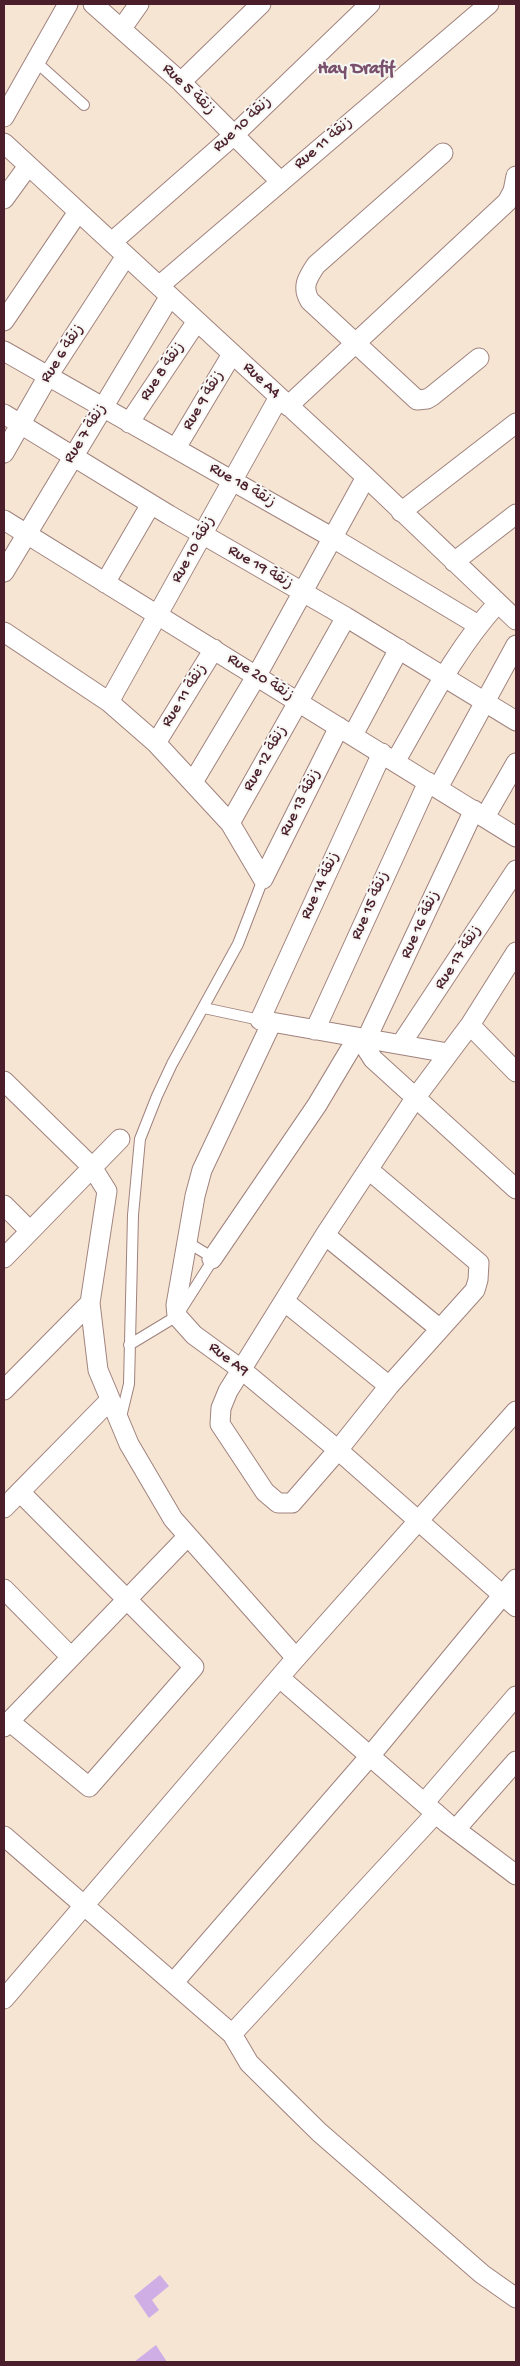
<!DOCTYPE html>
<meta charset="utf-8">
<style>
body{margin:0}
#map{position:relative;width:520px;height:2366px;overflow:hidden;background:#f5e5d2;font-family:"Gochi Hand",sans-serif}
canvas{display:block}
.frame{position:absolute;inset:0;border:5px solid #4a1f2b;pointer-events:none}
</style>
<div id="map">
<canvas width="520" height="2366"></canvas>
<div class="frame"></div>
</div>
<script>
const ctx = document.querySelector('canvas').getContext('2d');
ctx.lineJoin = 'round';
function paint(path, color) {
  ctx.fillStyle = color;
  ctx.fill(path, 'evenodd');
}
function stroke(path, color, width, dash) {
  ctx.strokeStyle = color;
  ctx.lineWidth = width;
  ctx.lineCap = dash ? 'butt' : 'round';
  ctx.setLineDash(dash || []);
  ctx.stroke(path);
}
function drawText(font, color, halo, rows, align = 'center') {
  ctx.font = font + ' "Gochi Hand","Playpen Sans Arabic",sans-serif';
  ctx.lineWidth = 4;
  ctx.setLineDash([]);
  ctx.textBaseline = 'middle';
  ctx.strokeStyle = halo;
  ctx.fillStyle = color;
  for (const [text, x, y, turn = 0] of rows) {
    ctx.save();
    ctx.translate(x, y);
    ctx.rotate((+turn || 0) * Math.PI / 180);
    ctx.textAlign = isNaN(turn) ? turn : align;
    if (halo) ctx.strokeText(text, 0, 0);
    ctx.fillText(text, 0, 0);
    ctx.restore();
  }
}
paint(new Path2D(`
 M 160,2275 L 169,2286 L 152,2300 L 159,2310 L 149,2318 L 134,2296 Z
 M 156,2345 L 167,2362 L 134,2362 Z`), '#cfaee6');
const lane = new Path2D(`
 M 35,61 L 84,105
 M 204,1008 L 260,1020
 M 129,1345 L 177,1316 L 212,1261 L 210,1256 L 187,1242
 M 120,1421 L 129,1384 L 133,1215 L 140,1139 L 157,1096 L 172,1064 L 238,944 L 263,879`);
const street = new Path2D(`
 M 93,4 L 181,82 L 280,181
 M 122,28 L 139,4
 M 181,82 L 261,4
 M 4,117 L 68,4
 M 4,143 L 366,477 L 516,620
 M 443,153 L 316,265 C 308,277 301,287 310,301 L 417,400 L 427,399 L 432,396 L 479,358
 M 4,199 L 28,166
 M 112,242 L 234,135 L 370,4
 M 159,286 L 489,4
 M 4,321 L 78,212
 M 4,351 L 333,538 L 478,625
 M 288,406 L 507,202 L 513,191 L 516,176
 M 4,414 L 169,515 L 346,617 L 516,721
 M 129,423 L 197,321
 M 176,448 L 232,354
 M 4,453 L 48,376 L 126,256
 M 401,512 L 516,423
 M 4,520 L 516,837
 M 454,562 L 516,514
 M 4,572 L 170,296
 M 105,583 L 151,504
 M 4,632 L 109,702 L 156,743 L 230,823 L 263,879
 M 109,702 L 279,397
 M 353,735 L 399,649
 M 156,743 L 214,649
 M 382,753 L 260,1020 L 448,1053
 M 395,762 C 427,707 455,650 497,604
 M 193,782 L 257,675 L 366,477
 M 438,788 L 516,645
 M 474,810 L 366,1040 L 366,1048 L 373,1059 L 516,1189
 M 485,817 L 516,763
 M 230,823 L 346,617
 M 263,879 L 339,727
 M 272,1022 L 202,1170 L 195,1196 L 176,1305 L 177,1316 L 194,1335 L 242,1370 L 338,1450 L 516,1607
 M 470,1025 L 516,1072
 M 315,1030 L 428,782
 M 401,1044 L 516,870
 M 4,1081 L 92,1167 L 107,1191 L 90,1303 L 98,1370 L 129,1444 L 173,1519 L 296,1658
 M 369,1170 L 479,1263 L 478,1280 L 475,1290 L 389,1386 L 338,1450 L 292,1503 L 278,1503 L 265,1492 L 220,1424 L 221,1408 L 228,1391 L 325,1235 L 416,1097 L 470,1025 L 516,952
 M 4,1205 L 30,1231
 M 325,1235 L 440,1329
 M 4,1258 L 120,1139
 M 212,1259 L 317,1105 L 357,1038
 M 284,1301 L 389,1386
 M 4,1390 L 90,1303
 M 4,1508 L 110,1400
 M 4,1589 L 71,1657
 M 280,1678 L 447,1823 L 516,1875
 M 9,1721 L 89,1787 L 194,1667 L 20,1492
 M 4,1727 L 188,1536
 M 424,1803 L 516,1696
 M 456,1829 L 516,1761
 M 4,1836 L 232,2034 L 249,2063 L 319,2132 L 482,2274 L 516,2298
 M 174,1982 L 370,1756 L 516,1579
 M 4,1999 L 290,1665 L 516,1411
 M 232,2034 L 436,1813`);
stroke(lane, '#a0827e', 12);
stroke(street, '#a0827e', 21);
stroke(lane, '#fff', 10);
stroke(street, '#fff', 19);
drawText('16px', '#4a1f2b', '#f6f6f2', [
 ["Rue 5 زنقة",188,90,44],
 ["Rue 10 زنقة",243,125,-43],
 ["Rue 11 زنقة",324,144,-40],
 ["Rue 6 زنقة",63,354,-57],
 ["Rue 8 زنقة",163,372,-56],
 ["Rue A4",261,381,43],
 ["Rue 9 زنقة",204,401,-59],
 ["Rue 7 زنقة",86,434,-58],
 ["Rue 18 زنقة",242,486,30],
 ["Rue 10 زنقة",194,550,-61],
 ["Rue 19 زنقة",260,568,30],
 ["Rue 20 زنقة",260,678,32],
 ["Rue 11 زنقة",185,696,-58],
 ["Rue 12 زنقة",266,759,-60],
 ["Rue 13 زنقة",301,803,-63],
 ["Rue 14 زنقة",321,886,-65],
 ["Rue 15 زنقة",371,906,-66],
 ["Rue 16 زنقة",421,925,-65],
 ["Rue 17 زنقة",459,958,-57],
 ["Rue A9",228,1360,37]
]);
drawText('bold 18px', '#79516c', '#f6f6f2', [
 ["Hay Drafif",356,70]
]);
</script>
